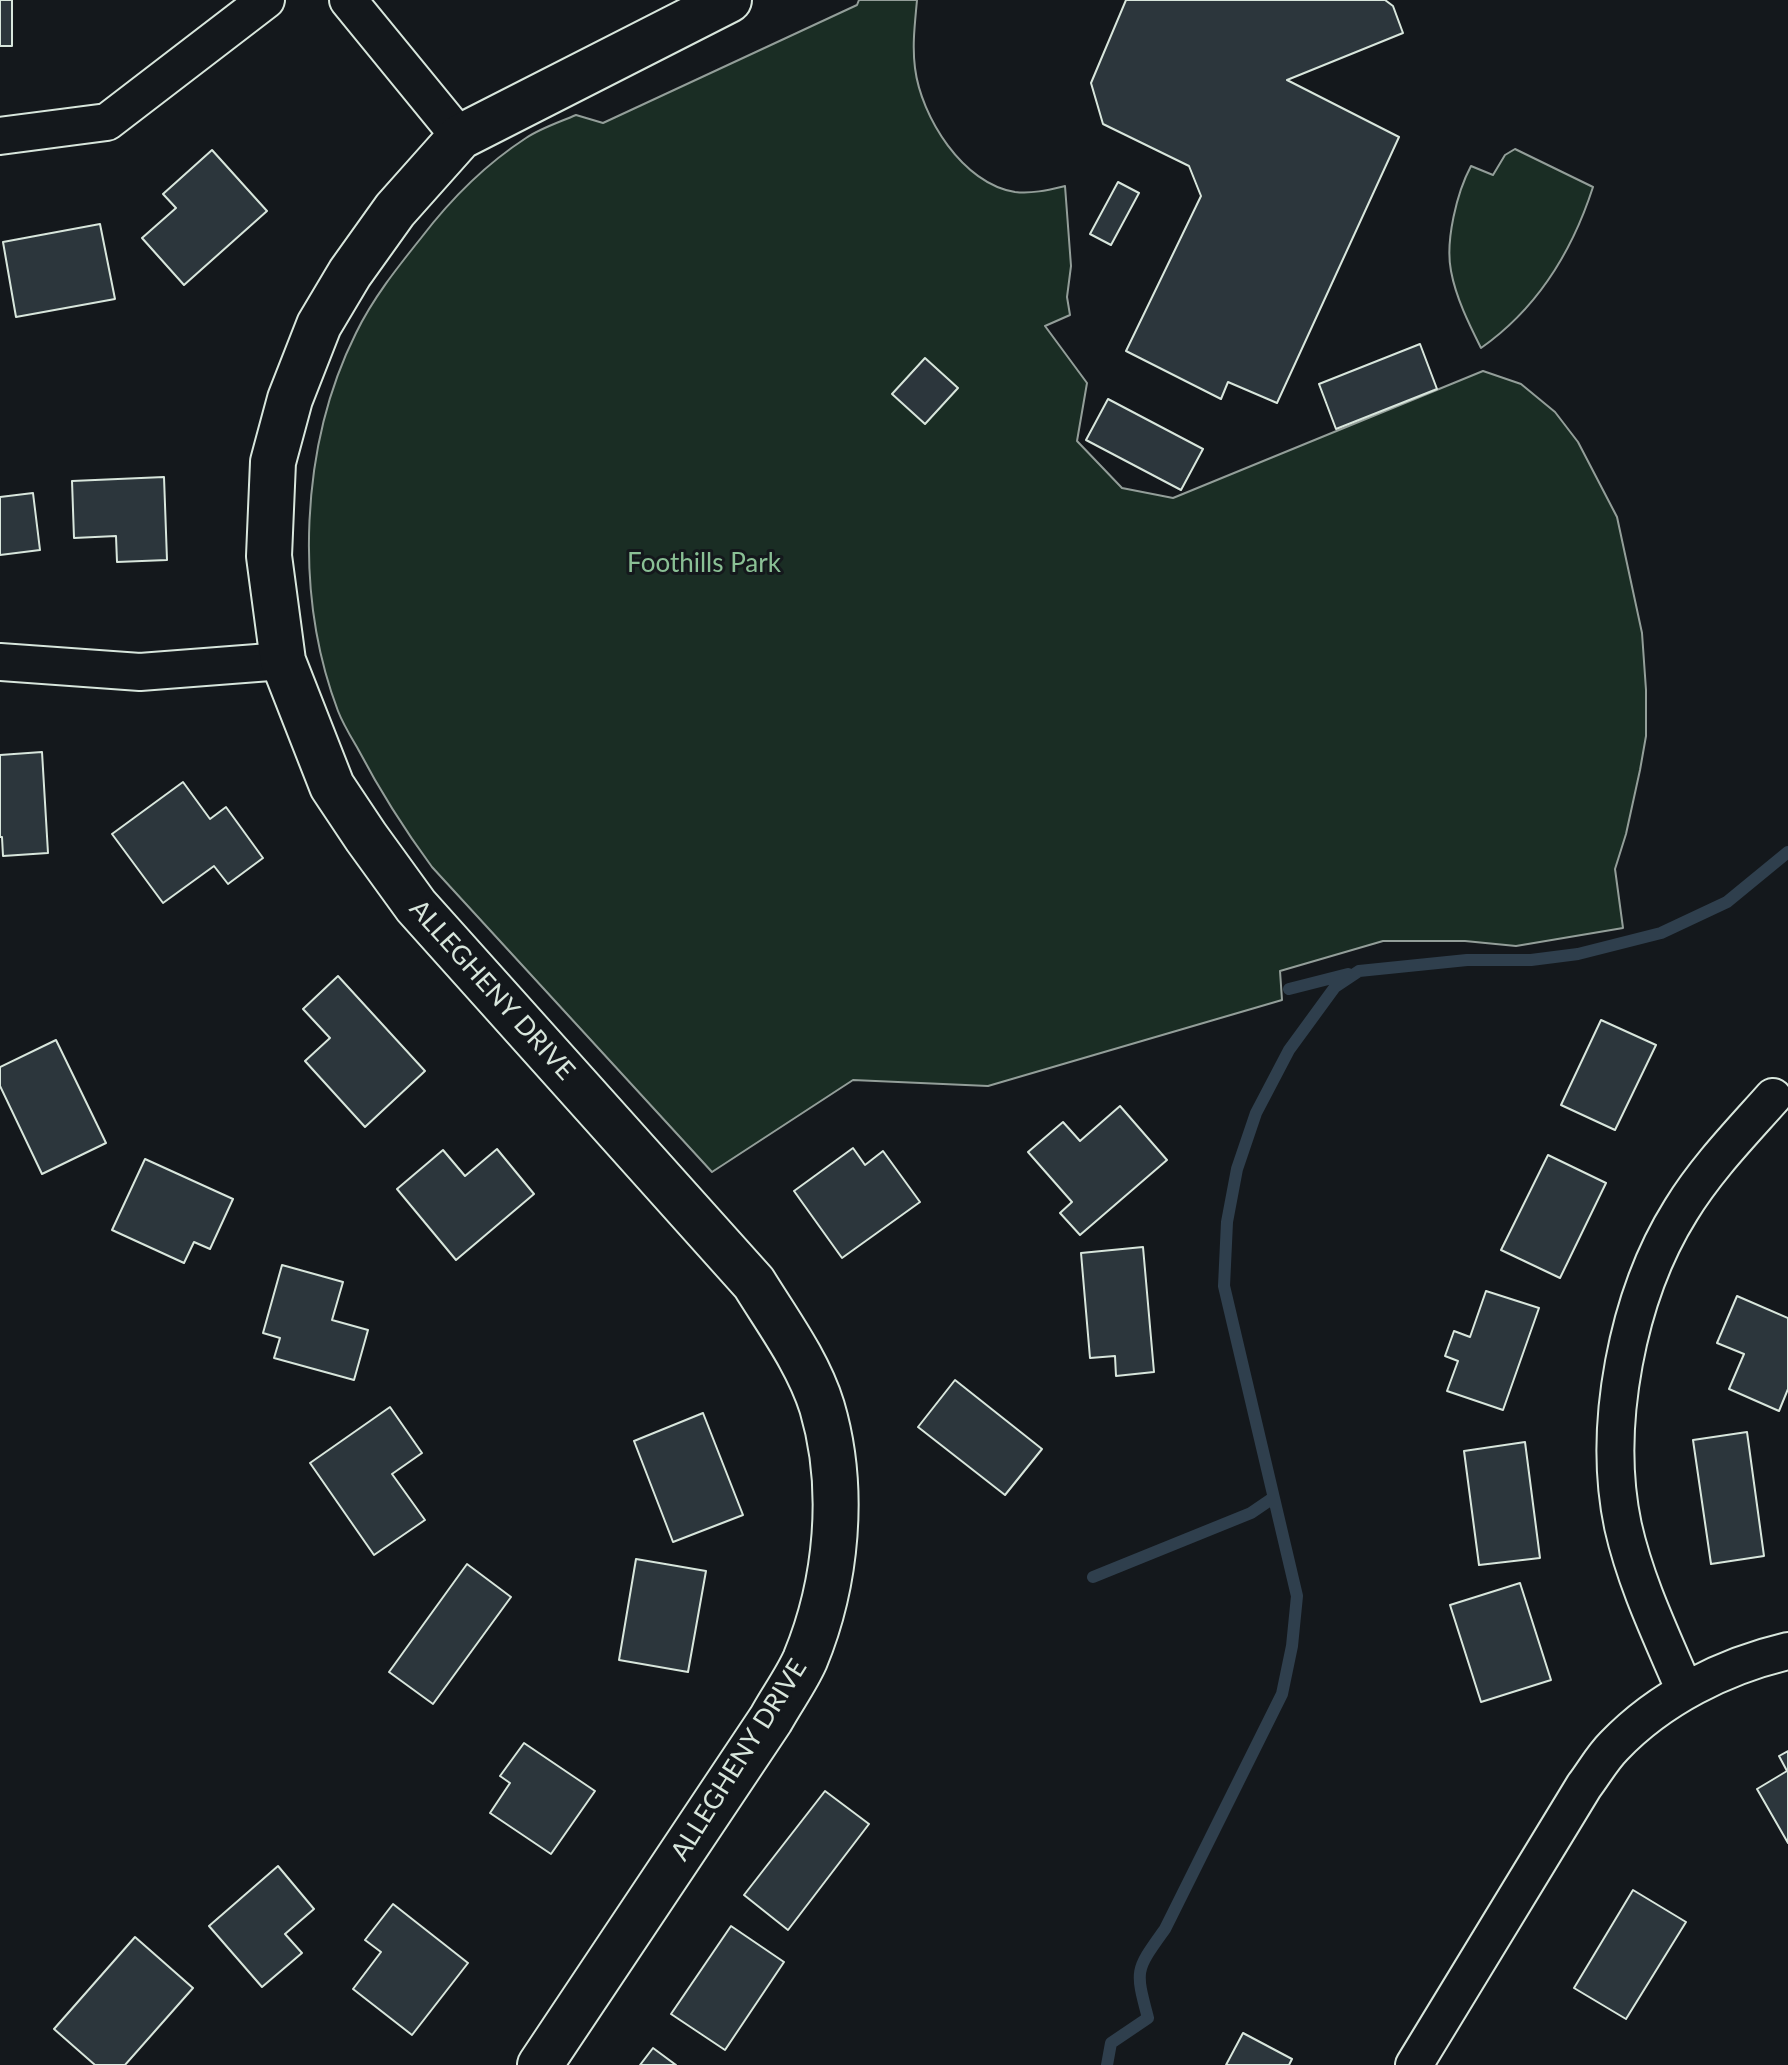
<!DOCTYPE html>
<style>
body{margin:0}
canvas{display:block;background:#14181c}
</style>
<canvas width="1788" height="2065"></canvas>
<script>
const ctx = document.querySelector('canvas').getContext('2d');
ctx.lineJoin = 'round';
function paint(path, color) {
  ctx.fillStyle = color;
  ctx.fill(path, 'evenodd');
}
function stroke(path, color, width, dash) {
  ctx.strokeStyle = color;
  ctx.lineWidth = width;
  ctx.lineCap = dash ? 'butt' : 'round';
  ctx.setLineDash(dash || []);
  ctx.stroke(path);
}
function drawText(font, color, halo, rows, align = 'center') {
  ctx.font = font + ' Lato,sans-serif';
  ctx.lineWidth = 6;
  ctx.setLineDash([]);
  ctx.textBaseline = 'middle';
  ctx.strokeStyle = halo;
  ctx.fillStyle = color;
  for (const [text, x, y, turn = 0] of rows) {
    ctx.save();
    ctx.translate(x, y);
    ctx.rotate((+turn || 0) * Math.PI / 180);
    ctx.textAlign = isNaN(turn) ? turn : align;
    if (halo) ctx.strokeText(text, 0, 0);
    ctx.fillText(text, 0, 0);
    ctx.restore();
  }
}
const green = new Path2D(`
 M 859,0 L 917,0 C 915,23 912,45 915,68 C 921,117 963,184 1015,192 C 1032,194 1048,190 1065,186 L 1071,266 L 1067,297 L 1070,315 L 1045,326 L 1087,383 L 1077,441 L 1122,488 L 1173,498 L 1483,371 L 1521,384 L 1555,412 L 1578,442 L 1617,517 L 1642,633 L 1646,690 L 1646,736 L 1640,770 L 1626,834 L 1615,869 L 1623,928 L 1516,946 L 1465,941 L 1383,941 L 1280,971 L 1282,1000 L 988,1086 L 853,1080 L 712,1172 L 432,867 C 404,829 380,791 358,749 C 351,737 343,724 338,711 C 294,595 300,445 356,333 C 373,298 397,268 421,238 C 450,200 486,164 526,138 C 541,128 560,122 576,115 L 603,123 L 857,5 Z
 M 1515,149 L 1593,187 C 1572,252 1538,308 1481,348 C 1469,324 1456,298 1451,271 C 1445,241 1457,192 1471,166 L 1493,175 L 1505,155 Z`);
paint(green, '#1a2d24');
stroke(green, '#939e99', 2);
stroke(new Path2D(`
 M 1289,989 L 1348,974
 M 1093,1577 L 1251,1513 L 1273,1498
 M 1107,2065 L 1111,2043 L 1148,2018 C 1135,1969 1135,1971 1165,1929 L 1282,1694 L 1292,1646 L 1297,1596 L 1224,1286 L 1227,1222 L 1237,1169 L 1256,1113 L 1289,1050 L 1335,987 L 1359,971 L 1467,960 L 1531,960 L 1578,954 L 1661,933 L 1727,902 L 1788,852`), '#2f3f4d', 12);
const building = new Path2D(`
 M 0,0 L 12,0 L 12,46 L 0,46 Z
 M 1126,0 L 1385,0 L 1393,6 L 1403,33 L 1287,80 L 1399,137 L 1277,403 L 1228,382 L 1221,399 L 1126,351 L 1201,196 L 1189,166 L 1103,124 L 1091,83 Z
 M 212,150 L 267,211 L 184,285 L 142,238 L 176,208 L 163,194 Z
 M 1118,182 L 1139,193 L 1111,245 L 1090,234 Z
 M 100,224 L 115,299 L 16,317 L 3,242 Z
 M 1420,344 L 1437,389 L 1336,429 L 1319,384 Z
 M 925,358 L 958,388 L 925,424 L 892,394 Z
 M 1108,399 L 1203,449 L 1181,490 L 1086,440 Z
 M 164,477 L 167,560 L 117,562 L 116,536 L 74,538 L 72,481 Z
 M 33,493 L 40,550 L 0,555 L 0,497 Z
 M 42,752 L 48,853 L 3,856 L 2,837 L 0,837 L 0,755 Z
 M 183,782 L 210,819 L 226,807 L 263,858 L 228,884 L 214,866 L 163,903 L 112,834 Z
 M 338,976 L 425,1071 L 365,1127 L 305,1061 L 330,1038 L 303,1009 Z
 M 1601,1020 L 1656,1045 L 1615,1130 L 1561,1105 Z
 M 56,1040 L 106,1143 L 42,1174 L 0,1086 L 0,1067 Z
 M 1120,1106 L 1167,1160 L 1080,1235 L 1060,1213 L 1072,1202 L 1028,1152 L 1063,1122 L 1080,1141 Z
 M 853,1148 L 865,1165 L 883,1151 L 920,1202 L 842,1258 L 794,1191 Z
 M 497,1149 L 534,1194 L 456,1260 L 397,1189 L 443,1150 L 465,1176 Z
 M 1548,1155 L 1606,1183 L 1560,1278 L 1501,1250 Z
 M 145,1159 L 233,1199 L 210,1249 L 194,1242 L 184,1263 L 112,1230 Z
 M 1143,1247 L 1154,1372 L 1116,1376 L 1115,1356 L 1090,1358 L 1081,1253 Z
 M 282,1265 L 343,1282 L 332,1320 L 368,1330 L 354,1380 L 274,1358 L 280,1338 L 263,1333 Z
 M 1486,1291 L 1539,1308 L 1503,1410 L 1447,1391 L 1458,1361 L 1445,1356 L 1454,1331 L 1470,1337 Z
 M 1737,1296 L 1788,1318 L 1788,1389 L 1779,1411 L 1729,1389 L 1744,1354 L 1717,1343 Z
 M 955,1380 L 1042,1449 L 1005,1495 L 918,1427 Z
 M 390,1407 L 422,1453 L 392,1474 L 425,1520 L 374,1555 L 310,1463 Z
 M 703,1413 L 743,1515 L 673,1542 L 634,1441 Z
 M 1747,1432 L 1764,1556 L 1711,1564 L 1693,1440 Z
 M 1525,1442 L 1540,1558 L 1479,1565 L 1464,1451 Z
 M 636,1559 L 706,1571 L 688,1672 L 619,1660 Z
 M 467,1564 L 511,1597 L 433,1704 L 389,1672 Z
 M 1520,1583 L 1551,1680 L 1481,1702 L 1450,1605 Z
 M 524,1743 L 595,1791 L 551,1854 L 490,1813 L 510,1783 L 500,1776 Z
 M 1788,1751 L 1788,1843 L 1757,1789 L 1787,1771 L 1779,1756 Z
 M 825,1791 L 869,1824 L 788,1930 L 744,1895 Z
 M 278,1866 L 314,1909 L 285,1934 L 302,1953 L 262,1987 L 209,1926 Z
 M 1633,1890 L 1686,1922 L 1626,2019 L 1574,1988 Z
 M 393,1904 L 468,1963 L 412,2035 L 353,1989 L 381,1952 L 365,1940 Z
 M 731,1926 L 784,1962 L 725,2050 L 671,2014 Z
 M 135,1937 L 193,1988 L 125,2065 L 95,2065 L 54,2029 Z
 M 1243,2033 L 1292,2059 L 1289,2065 L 1226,2065 Z
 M 653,2048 L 676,2065 L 640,2065 Z`);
paint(building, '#2c363c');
stroke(building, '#d8e6dc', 2);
const minor = new Path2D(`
 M 348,0 L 460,137
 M 0,136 L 107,122 L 266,0
 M 0,662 L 140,672 L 283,661
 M 1685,1691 C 1662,1637 1636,1584 1623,1526 C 1602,1427 1627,1296 1681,1210 C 1706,1169 1741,1133 1773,1097
 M 1414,2065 L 1584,1786 C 1594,1773 1602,1758 1614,1746 C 1660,1698 1724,1666 1788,1651`);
const tertiary = new Path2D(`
 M 540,2065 L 771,1719 C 782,1699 796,1680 805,1660 C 837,1583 846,1488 822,1407 C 808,1362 778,1322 754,1283 L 416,906 L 366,837 L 332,786 L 283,661 L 269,556 L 273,462 L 290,399 L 319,325 L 350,273 L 395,210 L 460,137 L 729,0`);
stroke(minor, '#d8e6dc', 40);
stroke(tertiary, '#d8e6dc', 48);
stroke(minor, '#14181c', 36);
stroke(tertiary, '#14181c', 44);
drawText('26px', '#8ac095', '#14181c', [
 ["Foothills Park",704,564]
]);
drawText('26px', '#d8e6dc', '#14181c', [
 ["ALLEGHENY DRIVE",492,990,48],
 ["ALLEGHENY DRIVE",739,1760,-58]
]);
</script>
